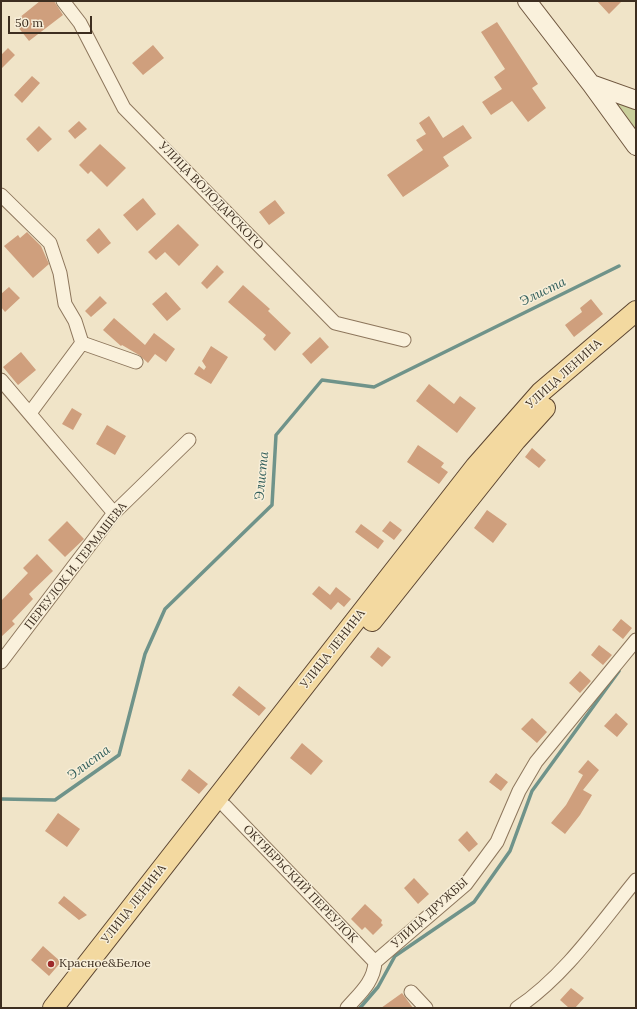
<!DOCTYPE html>
<meta charset="utf-8">
<style>
body{margin:0}
#map{position:relative;width:637px;height:1009px;overflow:hidden;background:#f0e4c8;font-family:Lora,serif}
canvas{display:block}
.frame{position:absolute;inset:0;border:2px solid #3d2e20;pointer-events:none}
.scale{position:absolute;left:8px;top:16px;width:84px;height:18px;box-sizing:border-box;border:2px solid #3d2e20;border-top:0;padding-left:5px;font-size:12px;line-height:14px;white-space:nowrap;color:#3d2e20;-webkit-text-stroke:3px #f7eed8;paint-order:stroke}
</style>
<div id="map">
<canvas width="637" height="1009"></canvas>
<div class="frame"></div>
<div class="scale">50 m</div>
</div>
<script>
const ctx = document.querySelector('canvas').getContext('2d');
ctx.lineJoin = 'round';
function paint(path, color) {
  ctx.fillStyle = color;
  ctx.fill(path, 'evenodd');
}
function stroke(path, color, width, dash) {
  ctx.strokeStyle = color;
  ctx.lineWidth = width;
  ctx.lineCap = dash ? 'butt' : 'round';
  ctx.setLineDash(dash || []);
  ctx.stroke(path);
}
function drawText(font, color, halo, rows, align = 'center') {
  ctx.font = font + ' Lora,serif';
  ctx.lineWidth = 3;
  ctx.setLineDash([]);
  ctx.textBaseline = 'middle';
  ctx.strokeStyle = halo;
  ctx.fillStyle = color;
  for (const [text, x, y, turn = 0] of rows) {
    ctx.save();
    ctx.translate(x, y);
    ctx.rotate((+turn || 0) * Math.PI / 180);
    ctx.textAlign = isNaN(turn) ? turn : align;
    if (halo) ctx.strokeText(text, 0, 0);
    ctx.fillText(text, 0, 0);
    ctx.restore();
  }
}
paint(new Path2D(`
 M 614,99 L 636,107 L 636,129 Z`), '#c9cf9b');
stroke(new Path2D(`
 M 1,799 L 55,800 L 119,755 L 145,654 L 165,609 L 272,505 L 276,435 L 322,380 L 374,387 L 619,266
 M 360,1008 L 378,987 L 395,956 L 474,902 L 510,851 L 532,791 L 619,671`), '#6f938a', 3.5);
paint(new Path2D(`
 M 40,1 L 54,1 L 63,15 L 29,41 L 14,22 Z
 M 597,1 L 622,1 L 609,14 Z
 M 497,22 L 538,84 L 532,88 L 546,108 L 528,122 L 512,101 L 491,115 L 482,102 L 502,89 L 494,77 L 505,69 L 481,32 Z
 M 153,45 L 164,58 L 143,75 L 132,63 Z
 M 8,48 L 15,55 L 1,69 L 1,55 Z
 M 32,76 L 40,83 L 22,103 L 14,95 Z
 M 429,116 L 443,138 L 463,125 L 472,138 L 443,157 L 449,166 L 403,197 L 387,175 L 423,150 L 416,140 L 426,134 L 419,123 Z
 M 79,121 L 87,129 L 75,139 L 68,131 Z
 M 39,126 L 52,139 L 38,152 L 26,139 Z
 M 100,144 L 126,168 L 107,187 L 91,171 L 88,174 L 79,165 Z
 M 143,198 L 156,214 L 137,231 L 123,215 Z
 M 275,200 L 285,213 L 269,225 L 259,212 Z
 M 178,224 L 199,245 L 179,266 L 165,252 L 156,260 L 148,252 Z
 M 99,228 L 111,243 L 98,254 L 86,240 Z
 M 27,232 L 41,246 L 49,264 L 33,278 L 4,246 L 18,235 L 20,238 Z
 M 217,265 L 224,272 L 207,289 L 201,283 Z
 M 243,285 L 270,309 L 268,311 L 291,333 L 275,351 L 263,339 L 266,335 L 228,302 Z
 M 9,287 L 20,298 L 5,312 L 1,307 L 1,294 Z
 M 166,292 L 181,309 L 167,321 L 152,304 Z
 M 100,296 L 107,303 L 91,317 L 85,311 Z
 M 591,299 L 603,314 L 574,337 L 565,325 L 582,312 L 580,308 Z
 M 114,318 L 145,345 L 154,333 L 175,349 L 166,362 L 155,354 L 148,363 L 139,355 L 122,345 L 121,346 L 103,330 Z
 M 320,337 L 329,347 L 311,364 L 302,354 Z
 M 211,346 L 228,357 L 211,384 L 194,374 L 199,366 L 204,370 L 206,367 L 202,361 Z
 M 21,352 L 36,370 L 18,385 L 3,367 Z
 M 429,384 L 454,404 L 460,396 L 476,408 L 457,433 L 416,401 Z
 M 72,408 L 82,414 L 73,430 L 62,424 Z
 M 107,425 L 126,436 L 115,455 L 96,444 Z
 M 418,445 L 444,463 L 441,467 L 448,472 L 439,484 L 407,462 Z
 M 532,448 L 546,460 L 539,468 L 525,457 Z
 M 487,510 L 507,524 L 493,543 L 474,528 Z
 M 67,521 L 84,539 L 65,557 L 48,540 Z
 M 390,521 L 402,530 L 394,540 L 382,531 Z
 M 361,524 L 384,541 L 378,549 L 355,532 Z
 M 37,554 L 53,571 L 29,594 L 33,599 L 12,621 L 15,624 L 1,637 L 1,601 L 28,573 L 23,568 Z
 M 319,586 L 330,595 L 336,587 L 351,599 L 344,607 L 338,602 L 331,610 L 312,594 Z
 M 621,619 L 632,628 L 623,639 L 612,630 Z
 M 599,645 L 612,655 L 603,665 L 591,655 Z
 M 378,647 L 391,657 L 382,667 L 370,657 Z
 M 580,671 L 591,681 L 580,693 L 569,683 Z
 M 239,686 L 266,708 L 259,716 L 232,695 Z
 M 616,713 L 628,724 L 617,737 L 604,726 Z
 M 532,718 L 547,732 L 537,743 L 521,729 Z
 M 302,743 L 323,761 L 311,775 L 290,758 Z
 M 588,760 L 599,770 L 583,790 L 592,795 L 580,815 L 565,834 L 551,823 L 566,805 L 583,775 L 578,772 Z
 M 189,769 L 208,784 L 199,794 L 181,780 Z
 M 496,773 L 508,782 L 501,791 L 489,782 Z
 M 58,813 L 80,829 L 67,847 L 45,831 Z
 M 467,831 L 478,844 L 469,852 L 458,840 Z
 M 414,878 L 429,894 L 418,904 L 404,888 Z
 M 64,896 L 87,915 L 79,920 L 58,903 Z
 M 365,904 L 382,920 L 381,923 L 383,925 L 373,935 L 365,927 L 362,930 L 351,919 Z
 M 43,946 L 61,962 L 49,976 L 31,960 Z
 M 571,988 L 584,998 L 575,1008 L 569,1008 L 560,1000 Z
 M 402,993 L 413,1008 L 381,1008 Z`), '#cf9f7d');
const street = new Path2D(`
 M 63,1 L 80,23 L 124,108 L 335,323 L 404,340
 M 1,195 L 50,243 L 60,273 L 65,304 L 75,321 L 82,343 L 30,413
 M 82,343 L 136,362
 M 1,380 L 114,513
 M 1,662 L 114,513 L 189,440
 M 225,806 L 375,962
 M 411,992 L 426,1008
 M 347,1008 C 359,994 374,982 375,962 L 466,884 L 497,842 L 519,791 L 536,762 L 636,640
 M 517,1008 C 565,976 600,924 636,880`);
const secondary = new Path2D(`
 M 527,1 L 591,84 L 636,146
 M 591,84 L 636,100`);
const primary = new Path2D(`
 M 372,621 L 516,440 L 545,408
 M 53,1008 L 476,466 L 541,392 L 636,311`);
stroke(street, '#8d765c', 15);
stroke(secondary, '#6f573f', 20);
stroke(primary, '#5b4430', 22);
stroke(street, '#faf1dc', 13);
stroke(secondary, '#faf1dc', 18);
stroke(primary, '#f3d9a0', 20);
for (const [x, y, r, color] of [
 [51,964,4,"#9e2a2b"]
]) {
  const dot = new Path2D();
  dot.arc(x, y, r, 0, 2 * Math.PI);
  ctx.fillStyle = color;
  ctx.fill(dot);
  stroke(dot, '#f7eed8', 1.5);
}
drawText('12px', '#3d2e20', '#f7eed8', [
 ["УЛИЦА ВОЛОДАРСКОГО",211,196,46],
 ["УЛИЦА ЛЕНИНА",564,374,-42],
 ["ПЕРЕУЛОК И. ГЕРМАШЕВА",76,566,-52],
 ["УЛИЦА ЛЕНИНА",333,649,-52],
 ["ОКТЯБРЬСКИЙ ПЕРЕУЛОК",300,884,46],
 ["УЛИЦА ЛЕНИНА",134,904,-52],
 ["УЛИЦА ДРУЖБЫ",430,913,-42]
]);
drawText('12px', '#3d2e20', '#f7eed8', [
 ["Красное&Белое",59,964]
], 'left');
drawText('italic 13px', '#2f5d5a', '#f7eed8', [
 ["Элиста",543,292,-26],
 ["Элиста",262,476,-84],
 ["Элиста",89,763,-36]
]);
</script>
